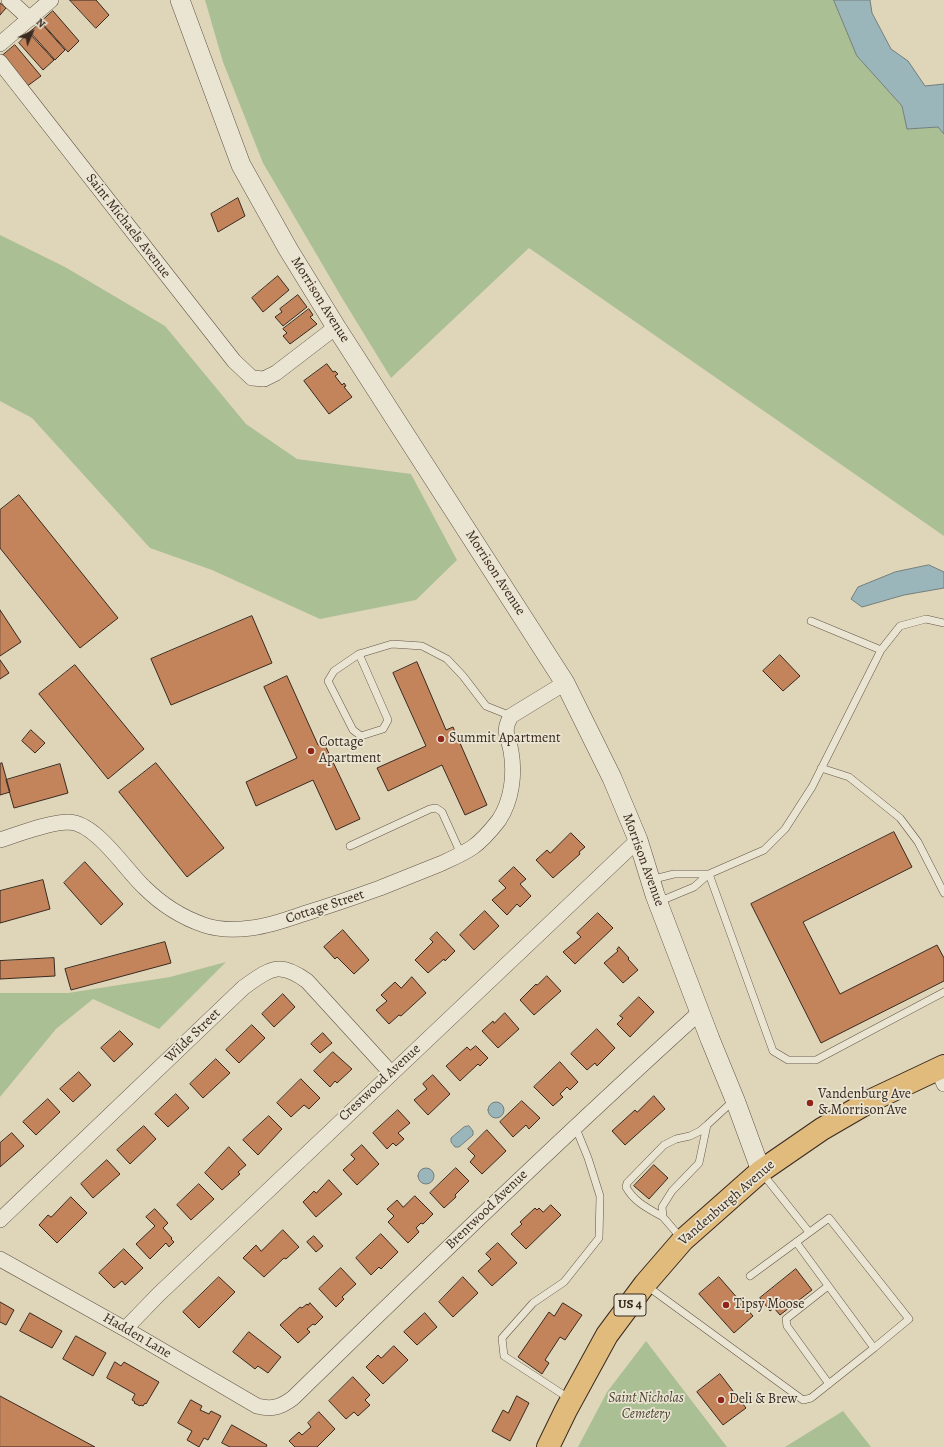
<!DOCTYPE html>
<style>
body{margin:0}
#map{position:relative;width:944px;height:1447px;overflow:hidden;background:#dfd6b9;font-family:Alegreya,serif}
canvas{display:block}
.north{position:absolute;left:12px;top:12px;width:40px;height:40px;-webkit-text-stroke:3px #eae4d2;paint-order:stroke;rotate:44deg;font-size:11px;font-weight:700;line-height:16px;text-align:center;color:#39291f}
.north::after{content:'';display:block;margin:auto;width:14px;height:18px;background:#39291f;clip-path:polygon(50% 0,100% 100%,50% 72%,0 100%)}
</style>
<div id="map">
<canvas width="944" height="1447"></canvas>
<div class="north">N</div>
</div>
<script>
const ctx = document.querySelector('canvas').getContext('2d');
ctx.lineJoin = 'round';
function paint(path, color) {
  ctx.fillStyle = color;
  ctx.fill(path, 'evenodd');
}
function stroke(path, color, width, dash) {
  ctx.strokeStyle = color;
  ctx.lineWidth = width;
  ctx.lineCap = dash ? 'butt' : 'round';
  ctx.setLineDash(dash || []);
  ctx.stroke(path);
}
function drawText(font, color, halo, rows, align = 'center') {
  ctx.font = font + ' Alegreya,serif';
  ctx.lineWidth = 3.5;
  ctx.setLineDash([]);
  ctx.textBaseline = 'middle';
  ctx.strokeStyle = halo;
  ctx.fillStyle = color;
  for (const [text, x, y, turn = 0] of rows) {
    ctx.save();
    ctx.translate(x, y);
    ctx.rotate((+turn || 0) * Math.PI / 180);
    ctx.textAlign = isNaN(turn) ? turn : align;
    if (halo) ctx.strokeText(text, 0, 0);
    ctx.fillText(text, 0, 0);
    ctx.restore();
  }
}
paint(new Path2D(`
 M 205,0 L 834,0 L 857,56 L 902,106 L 907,129 L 938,127 L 944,134 L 944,536 L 529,248 L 391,378 L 342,298 L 263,163 L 223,62 Z
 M 0,235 L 65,267 L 165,326 L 246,424 L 297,459 L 411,474 L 457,560 L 416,600 L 320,619 L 212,570 L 150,548 L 32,418 L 0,401 Z
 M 226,962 L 159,1029 L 93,999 L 56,1029 L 0,1097 L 0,993 L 68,993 L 170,977 Z
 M 646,1341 L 727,1447 L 578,1447 L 607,1392 Z
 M 843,1411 L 871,1447 L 785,1447 Z`), '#abbf94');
const water = new Path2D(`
 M 834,0 L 870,0 L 872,13 L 891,49 L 908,61 L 925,86 L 944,84 L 944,134 L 938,127 L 907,129 L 902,106 L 857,56 Z
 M 929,565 L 944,572 L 944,588 L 904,595 L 862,607 L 851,599 L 858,587 L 895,572 Z
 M488 1110a8 8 0 1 1 16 0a8 8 0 1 1-16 0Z
 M 469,1126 L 473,1131 L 473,1135 L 459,1147 L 455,1147 L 451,1142 L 451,1138 L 464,1127 Z
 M418 1176a8 8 0 1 1 16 0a8 8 0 1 1-16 0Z`);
paint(water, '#9ab6bb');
stroke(water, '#737e7d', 1);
const building = new Path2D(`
 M 70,0 L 96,0 L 109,15 L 96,28 Z
 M 0,3 L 6,8 L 0,15 Z
 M 53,11 L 79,41 L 68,52 L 41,22 Z
 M 41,23 L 65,50 L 55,60 L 30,32 Z
 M 29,33 L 54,60 L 43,70 L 19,43 Z
 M 15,45 L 41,76 L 26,87 L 2,56 Z
 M 238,198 L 245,216 L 218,232 L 211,214 Z
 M 278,276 L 289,290 L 263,312 L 252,298 Z
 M 298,295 L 307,307 L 283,326 L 275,317 L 282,312 L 280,309 Z
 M 309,309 L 313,315 L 310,317 L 317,324 L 290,344 L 283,336 L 287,333 L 283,329 Z
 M 327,364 L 333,372 L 335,371 L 338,374 L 335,376 L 342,385 L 344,383 L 346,386 L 344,387 L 352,397 L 329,414 L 304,381 Z
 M 19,495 L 118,618 L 80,648 L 0,548 L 0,510 Z
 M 0,610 L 21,642 L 0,656 Z
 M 252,616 L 272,663 L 171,705 L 151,659 Z
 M 780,655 L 800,676 L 783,691 L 763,671 Z
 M 0,660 L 9,673 L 0,679 Z
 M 417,662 L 446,730 L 453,727 L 487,805 L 465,815 L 442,765 L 388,791 L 377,768 L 426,746 L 393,673 Z
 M 75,665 L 144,749 L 108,779 L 39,694 Z
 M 287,676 L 318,745 L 324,743 L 360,819 L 336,830 L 313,780 L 256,806 L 246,782 L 297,758 L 264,687 Z
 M 31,730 L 45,743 L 35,753 L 22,741 Z
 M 2,763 L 10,792 L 0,795 L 0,764 Z
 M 156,763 L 224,848 L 187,877 L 119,792 Z
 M 60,764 L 68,793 L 14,808 L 6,780 Z
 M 894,832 L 912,867 L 803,922 L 840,994 L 937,945 L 944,958 L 944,981 L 821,1043 L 751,904 Z
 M 571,833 L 585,847 L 579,852 L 580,854 L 553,878 L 536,860 L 547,850 L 550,853 Z
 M 85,862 L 123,904 L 101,925 L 64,883 Z
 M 514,867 L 526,879 L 520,884 L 531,896 L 520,907 L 517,904 L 507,915 L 492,900 L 506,888 L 499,881 Z
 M 43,880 L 50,909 L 0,923 L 0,891 Z
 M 485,911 L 499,926 L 474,950 L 460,935 Z
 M 598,913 L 613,928 L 575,964 L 563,952 L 581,937 L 577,933 Z
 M 343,930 L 369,960 L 354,974 L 337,957 L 335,959 L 324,947 Z
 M 437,932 L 455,951 L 445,961 L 444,959 L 428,973 L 415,960 L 433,942 L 430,939 Z
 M 165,942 L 171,963 L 71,990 L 65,969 Z
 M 619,947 L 629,958 L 628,959 L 638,970 L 623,983 L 604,963 L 618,951 L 617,950 Z
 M 54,958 L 55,976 L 0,979 L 0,961 Z
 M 547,976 L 561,991 L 534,1015 L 520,1000 L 536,984 L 537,985 Z
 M 412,977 L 426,993 L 401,1016 L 399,1015 L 389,1024 L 376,1010 L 387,1001 L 381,995 L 395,982 L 401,988 Z
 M 283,994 L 295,1007 L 274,1027 L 262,1014 Z
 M 639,997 L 654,1012 L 630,1037 L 617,1024 L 623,1018 L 620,1016 Z
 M 505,1013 L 519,1029 L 498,1048 L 482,1031 L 493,1021 L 494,1023 Z
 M 252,1025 L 265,1038 L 239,1063 L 226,1050 Z
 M 597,1029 L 615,1048 L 597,1066 L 595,1063 L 587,1070 L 571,1054 Z
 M 120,1031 L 133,1044 L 114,1062 L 101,1048 Z
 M 323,1033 L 332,1043 L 320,1053 L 311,1044 Z
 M 476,1046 L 488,1058 L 480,1066 L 478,1064 L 460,1081 L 446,1066 L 467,1047 L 470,1050 Z
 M 333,1052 L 352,1069 L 337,1083 L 335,1081 L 330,1087 L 314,1071 Z
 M 216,1059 L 230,1073 L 203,1098 L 190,1084 Z
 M 560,1062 L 578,1082 L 570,1090 L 567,1087 L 560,1094 L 563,1097 L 553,1106 L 534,1087 Z
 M 79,1072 L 91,1085 L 73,1102 L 60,1089 Z
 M 433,1075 L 450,1094 L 428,1115 L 414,1100 L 427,1089 L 423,1084 Z
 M 301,1079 L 320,1098 L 309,1109 L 304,1105 L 291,1117 L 277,1103 Z
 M 176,1094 L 189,1108 L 168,1127 L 155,1114 Z
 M 654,1096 L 665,1109 L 625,1145 L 612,1131 L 635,1110 L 637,1112 Z
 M 48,1099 L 60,1112 L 36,1135 L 23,1122 Z
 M 522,1101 L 540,1118 L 529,1129 L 526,1125 L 513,1137 L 500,1122 Z
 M 398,1110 L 410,1123 L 398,1133 L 404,1139 L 396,1146 L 393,1143 L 387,1149 L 373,1133 Z
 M 269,1116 L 282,1129 L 258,1155 L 243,1140 Z
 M 144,1126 L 156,1139 L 130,1164 L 117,1150 Z
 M 487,1130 L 506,1151 L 482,1174 L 470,1162 L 475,1156 L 468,1149 Z
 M 12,1133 L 24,1146 L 0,1167 L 0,1143 Z
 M 362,1145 L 379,1164 L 357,1185 L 343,1170 L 355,1159 L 351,1155 Z
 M 229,1147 L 246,1165 L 238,1172 L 240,1174 L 222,1190 L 205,1173 Z
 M 107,1160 L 120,1174 L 93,1198 L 81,1184 Z
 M 654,1165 L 668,1178 L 649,1199 L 634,1186 Z
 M 456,1168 L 469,1181 L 455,1195 L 456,1197 L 444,1208 L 430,1193 Z
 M 329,1180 L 342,1194 L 316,1217 L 303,1202 L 314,1191 L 316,1193 Z
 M 199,1184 L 214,1199 L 191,1220 L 177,1205 Z
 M 415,1196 L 433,1214 L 423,1224 L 421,1223 L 416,1228 L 419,1232 L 408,1243 L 388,1222 L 394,1216 L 387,1209 L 397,1200 L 403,1207 Z
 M 71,1197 L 87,1213 L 57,1243 L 39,1225 L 48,1215 L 51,1217 Z
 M 551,1205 L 561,1215 L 526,1249 L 511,1234 L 522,1224 L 520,1222 L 535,1208 L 537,1210 L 539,1208 L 543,1212 Z
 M 155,1209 L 168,1223 L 163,1228 L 172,1238 L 171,1239 L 174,1242 L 169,1247 L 166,1243 L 150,1259 L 136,1244 L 155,1226 L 146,1217 Z
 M 283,1230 L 299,1247 L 286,1259 L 284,1258 L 264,1277 L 243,1258 L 256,1245 L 261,1251 Z
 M 381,1234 L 398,1252 L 381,1269 L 379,1267 L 371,1275 L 356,1258 Z
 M 314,1236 L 323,1246 L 316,1252 L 307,1242 Z
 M 498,1243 L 517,1263 L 492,1286 L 478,1271 L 491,1259 L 486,1254 Z
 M 124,1249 L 143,1268 L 125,1285 L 122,1281 L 114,1288 L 99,1273 Z
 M 341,1268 L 356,1284 L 342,1297 L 344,1299 L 336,1307 L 319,1289 Z
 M 796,1269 L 812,1290 L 780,1315 L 774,1308 L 770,1311 L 760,1298 Z
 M 219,1277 L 235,1292 L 199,1328 L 183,1312 Z
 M 463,1277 L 478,1293 L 453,1317 L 439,1302 Z
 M 719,1277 L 753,1316 L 734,1333 L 699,1294 Z
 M 0,1302 L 14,1310 L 6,1325 L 0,1322 Z
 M 310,1303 L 323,1317 L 315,1325 L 313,1324 L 307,1329 L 310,1332 L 298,1343 L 280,1325 L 300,1307 L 302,1308 L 307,1304 L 308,1305 Z
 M 563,1303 L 582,1315 L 565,1340 L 560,1337 L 545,1360 L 549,1363 L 542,1374 L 518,1357 L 549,1312 L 554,1316 Z
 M 30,1313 L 62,1331 L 52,1348 L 20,1331 Z
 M 425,1313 L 437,1327 L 417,1345 L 404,1332 Z
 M 249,1332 L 281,1357 L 268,1373 L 258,1366 L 255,1369 L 233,1352 Z
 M 76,1336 L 106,1353 L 93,1376 L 63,1359 Z
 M 394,1346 L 408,1360 L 383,1384 L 366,1367 L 378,1355 L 381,1358 Z
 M 115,1362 L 121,1366 L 124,1362 L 159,1382 L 146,1404 L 145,1403 L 143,1406 L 141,1405 L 140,1406 L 134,1403 L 135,1402 L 132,1400 L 135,1394 L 107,1378 Z
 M 720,1374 L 746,1408 L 723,1425 L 697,1392 Z
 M 353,1377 L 370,1395 L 365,1400 L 370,1405 L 358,1416 L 354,1412 L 346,1419 L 329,1401 Z
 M 0,1396 L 95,1447 L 0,1447 Z
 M 517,1396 L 529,1403 L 510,1441 L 492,1431 L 503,1410 L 508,1413 Z
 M 191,1400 L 202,1406 L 200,1410 L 209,1414 L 211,1411 L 221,1416 L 208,1440 L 204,1438 L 199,1447 L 187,1440 L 192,1431 L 178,1423 Z
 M 319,1412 L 335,1429 L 317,1447 L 295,1447 L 289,1441 L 299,1432 L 302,1435 L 311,1427 L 308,1423 Z
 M 232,1425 L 267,1445 L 266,1447 L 230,1447 L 222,1443 Z`);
paint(building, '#c3845c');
stroke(building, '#39291f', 1);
const service = new Path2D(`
 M 811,621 L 881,650
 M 359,654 L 334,671 L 328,681 L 353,730 L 361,736 L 383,729 L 388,720 L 359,654 L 392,644 L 422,646 L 447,659 L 463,676 L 486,706 L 511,716
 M 821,768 L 849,777 L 900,818 L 918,842 L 944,893
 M 350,846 L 430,809 L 436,808 L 442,812 L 461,854
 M 709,874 L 773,1051 L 788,1060 L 816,1060 L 944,992
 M 650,880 L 674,874 L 709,874
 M 658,902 L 694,887 L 709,874 L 764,850 L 785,829 L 812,787 L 881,650 L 900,626 L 926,619 L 944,623
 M 762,1173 L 809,1232
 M 663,1217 C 649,1209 634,1202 626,1187 L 627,1183 L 664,1145 L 676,1139 L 690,1136 L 700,1131 L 707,1125
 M 681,1238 L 663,1217 L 662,1207 L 672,1191 L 699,1163 L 707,1125 L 733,1101
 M 750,1276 L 829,1218 L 909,1319 L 874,1348
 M 647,1286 L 803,1400 L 811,1398 L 874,1348 L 796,1242
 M 828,1286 L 786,1319 L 787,1326 L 829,1384
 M 570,1399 L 504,1356 L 502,1338 L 533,1303 L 564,1282 L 599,1238 L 600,1196 L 588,1158 L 575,1126`);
const minor = new Path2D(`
 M 9,0 L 30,19
 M 0,44 L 51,0
 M 0,62 L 234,361 L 252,378 L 264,379 L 276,373 L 336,327
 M 0,840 C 19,834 49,822 69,822 C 96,823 125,869 144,887 C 161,904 181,917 204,925 C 219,930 236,930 251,928 C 268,926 286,920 303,914 C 329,906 355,897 380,888 C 400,880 420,872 440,864 C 451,859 463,854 473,847 C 483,840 492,829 499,820 C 512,800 515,774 511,751 C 508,735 502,732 511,716 L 565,683
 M 938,1069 L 944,1084
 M 0,1220 L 244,987 C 270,969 279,960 307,981 L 391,1073
 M 0,1259 L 134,1334 L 257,1406 C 272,1410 281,1407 293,1398 C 427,1267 561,1138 700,1012
 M 125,1329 L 159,1294 L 638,840`);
const tertiary = new Path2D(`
 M 180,0 L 241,165 L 288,249 L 336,327 L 565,683 L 612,778 L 638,840 L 655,895 L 710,1039 L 735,1100 L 761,1171`);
const primary = new Path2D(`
 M 548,1447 L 566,1410 L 607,1335 L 645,1284 L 683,1240 L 761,1171 L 822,1129 L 872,1100 L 944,1066`);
stroke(service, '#625446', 8);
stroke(minor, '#625446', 16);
stroke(tertiary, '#625446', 20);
stroke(primary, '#39291f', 24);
stroke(service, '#eae4d2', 7);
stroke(minor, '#eae4d2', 15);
stroke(tertiary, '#eae4d2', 19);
stroke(primary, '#e0bb7c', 22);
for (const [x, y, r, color] of [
 [441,739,4,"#8f2418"],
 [311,751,4,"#8f2418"],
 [810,1103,4,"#8f2418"],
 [726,1305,4,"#8f2418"],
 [721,1400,4,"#8f2418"]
]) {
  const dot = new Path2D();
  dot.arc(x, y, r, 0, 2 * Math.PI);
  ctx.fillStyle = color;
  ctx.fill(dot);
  stroke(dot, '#eae4d2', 1.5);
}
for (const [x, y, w] of [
 [630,1305,32]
]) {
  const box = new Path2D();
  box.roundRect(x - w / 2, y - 11, w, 22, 3);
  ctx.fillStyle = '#eae4d2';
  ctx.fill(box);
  stroke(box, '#39291f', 1);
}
drawText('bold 13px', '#39291f', null, [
 ["US 4",630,1305]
]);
drawText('14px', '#39291f', '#eae4d2', [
 ["Saint Michaels Avenue",128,226,52],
 ["Morrison Avenue",320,300,58],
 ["Morrison Avenue",495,573,57],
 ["Morrison Avenue",643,860,70],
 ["Cottage Street",325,907,-18],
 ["Wilde Street",193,1036,-44],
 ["Crestwood Avenue",380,1083,-43],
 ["Vandenburgh Avenue",727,1203,-41],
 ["Brentwood Avenue",487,1210,-44],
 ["Hadden Lane",137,1336,30]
]);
drawText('14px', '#39291f', '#eae4d2', [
 ["Summit Apartment",449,739],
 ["Cottage",319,743],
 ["Apartment",319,759],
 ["Vandenburg Ave",818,1095],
 ["& Morrison Ave",818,1111],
 ["Tipsy Moose",734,1305],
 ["Deli & Brew",729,1400]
], 'left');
drawText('italic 14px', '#504736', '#eae4d2', [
 ["Saint Nicholas",646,1399],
 ["Cemetery",646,1415]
]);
</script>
